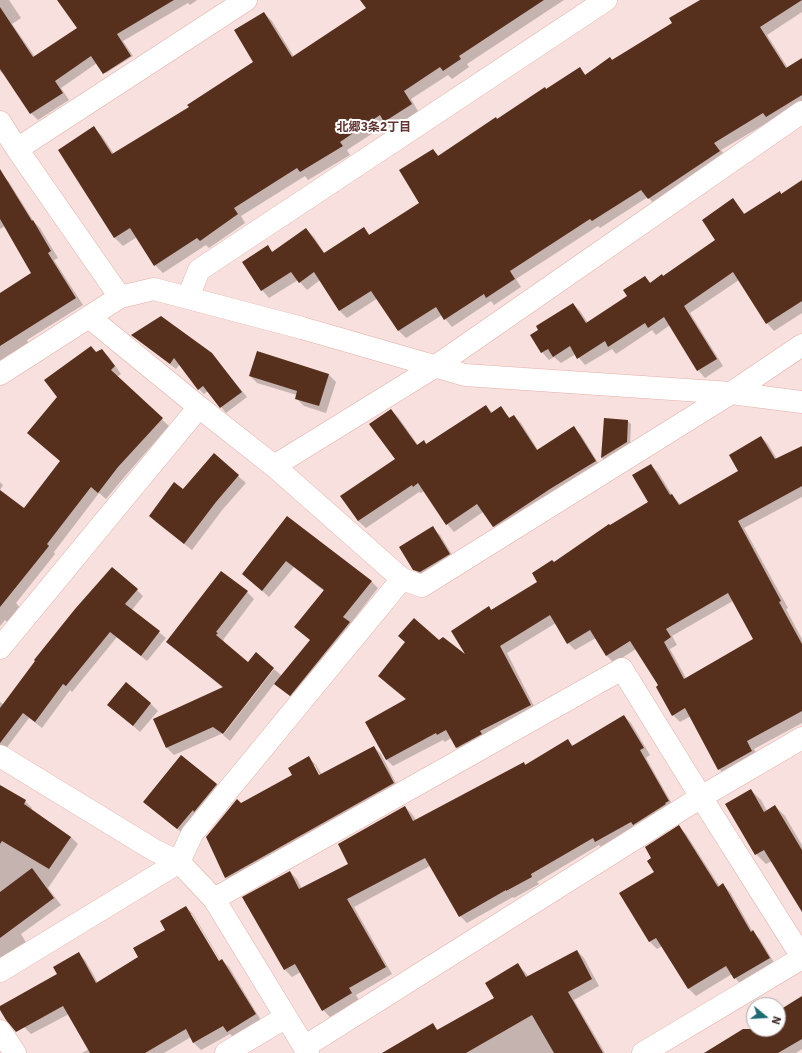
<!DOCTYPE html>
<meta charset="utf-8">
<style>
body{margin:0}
#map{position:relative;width:802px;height:1053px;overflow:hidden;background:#f7e0dd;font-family:"IBM Plex Sans",sans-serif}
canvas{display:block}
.north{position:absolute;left:746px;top:997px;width:40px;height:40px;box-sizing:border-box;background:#fff;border:1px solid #b2a9a9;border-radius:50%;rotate:108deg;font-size:11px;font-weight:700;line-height:16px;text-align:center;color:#3e2927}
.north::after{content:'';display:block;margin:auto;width:14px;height:18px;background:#1e6a72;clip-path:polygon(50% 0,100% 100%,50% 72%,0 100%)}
</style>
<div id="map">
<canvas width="802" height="1053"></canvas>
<div class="north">N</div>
</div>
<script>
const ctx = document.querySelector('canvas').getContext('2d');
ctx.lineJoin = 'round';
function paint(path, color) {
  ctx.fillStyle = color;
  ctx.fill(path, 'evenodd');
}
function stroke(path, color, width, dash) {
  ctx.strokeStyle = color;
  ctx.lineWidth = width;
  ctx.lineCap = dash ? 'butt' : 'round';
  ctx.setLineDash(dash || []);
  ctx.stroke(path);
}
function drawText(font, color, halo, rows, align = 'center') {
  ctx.font = font + ' "IBM Plex Sans","Noto Sans JP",sans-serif';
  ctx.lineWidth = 4;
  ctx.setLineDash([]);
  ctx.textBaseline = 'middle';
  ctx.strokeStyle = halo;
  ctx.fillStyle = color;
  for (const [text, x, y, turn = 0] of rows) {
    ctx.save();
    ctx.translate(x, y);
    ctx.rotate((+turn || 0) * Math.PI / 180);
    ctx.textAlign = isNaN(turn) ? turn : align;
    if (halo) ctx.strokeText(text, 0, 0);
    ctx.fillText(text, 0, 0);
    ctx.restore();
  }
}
paint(new Path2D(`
 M 0,0 L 9,0 L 21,18 L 12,24 L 35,57 L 78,28 L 64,0 L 197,0 L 190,5 L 188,3 L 123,41 L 133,56 L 106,73 L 97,63 L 61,88 L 69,100 L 38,120 L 31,113 L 7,77 L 0,71 Z
 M 362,0 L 564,0 L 467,64 L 469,67 L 452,79 L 448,75 L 411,99 L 419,113 L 392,129 L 387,124 L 347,150 L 350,155 L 308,180 L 305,176 L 241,216 L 245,223 L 209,248 L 206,245 L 163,273 L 155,265 L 137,237 L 123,246 L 115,238 L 59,150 L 94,128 L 102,136 L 114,154 L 190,107 L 255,62 L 264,13 L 272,21 L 294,57 L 367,8 Z
 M 714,0 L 802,0 L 802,12 L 767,35 L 788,68 L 802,59 L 802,107 L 770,121 L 721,150 L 727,159 L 656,206 L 648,197 L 600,228 L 598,226 L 516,279 L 521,287 L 494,305 L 491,301 L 452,327 L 442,315 L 406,338 L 399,331 L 378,298 L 347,318 L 340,311 L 320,280 L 307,290 L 298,280 L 269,298 L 262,290 L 268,247 L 273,252 L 306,229 L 314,237 L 325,254 L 364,229 L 370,235 L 421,203 L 433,150 L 439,156 L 580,69 L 586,75 Z
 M 2,175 L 9,182 L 34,222 L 40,228 L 58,258 L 54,260 L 83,305 L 27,340 L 29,344 L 0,363 L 0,294 L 33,274 L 5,226 L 0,229 L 0,176 Z
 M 802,182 L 802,313 L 774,331 L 767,323 L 739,280 L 690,313 L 723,366 L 705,378 L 698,370 L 670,325 L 656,335 L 652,330 L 616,354 L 612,349 L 585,365 L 576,354 L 561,363 L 554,357 L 549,360 L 542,352 L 573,304 L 580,311 L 588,323 L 629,297 L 645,277 L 651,283 L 663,277 L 717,241 L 733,200 L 746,215 L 780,193 L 782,195 Z
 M 133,336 L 212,354 L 247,397 L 226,413 L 208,391 L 204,394 L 199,389 L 180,364 L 176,369 Z
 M 91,347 L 97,353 L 102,350 L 109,357 L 121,374 L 117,377 L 169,426 L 126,475 L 106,499 L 99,493 L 54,552 L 55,554 L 16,603 L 20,608 L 9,623 L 5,620 L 0,626 L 0,540 L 61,462 L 58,397 Z
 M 257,353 L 329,375 L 336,382 L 326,413 L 304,406 L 296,398 L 297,395 L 257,383 L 250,376 Z
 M 486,406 L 493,413 L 501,408 L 510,418 L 514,416 L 521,423 L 538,450 L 574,428 L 581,435 L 602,469 L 501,534 L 493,526 L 483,512 L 454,532 L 447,524 L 424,491 L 421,493 L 419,492 L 366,528 L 358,521 L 342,496 L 396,459 L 391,410 L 398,417 L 418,445 L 424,442 L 427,444 Z
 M 605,420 L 627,421 L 631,424 L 630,446 L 605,461 L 602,458 Z
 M 761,437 L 768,444 L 777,459 L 802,447 L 802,497 L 744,528 L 788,608 L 786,609 L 802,639 L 802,723 L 754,749 L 759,758 L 726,776 L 719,769 L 691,716 L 680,722 L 673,715 L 660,686 L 636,649 L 614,663 L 607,656 L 596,638 L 575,650 L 568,643 L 556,623 L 507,653 L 537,712 L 464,755 L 457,748 L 451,738 L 445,742 L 443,740 L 393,766 L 386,759 L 407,700 L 386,683 L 406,643 L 399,636 L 439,641 L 468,658 L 489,607 L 492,610 L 539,582 L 554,563 L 650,502 L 650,465 L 658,472 L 672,495 L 681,505 L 740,471 ZM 733,601 L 754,640 L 686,678 L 670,649 L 677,645 L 672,636 Z
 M 214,455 L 246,483 L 223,509 L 192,550 L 157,523 L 150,516 L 183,490 Z
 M 0,482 L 3,485 L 0,490 Z
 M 288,518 L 371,581 L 378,588 L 350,624 L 356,630 L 297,702 L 275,683 L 230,741 L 223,735 L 274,669 L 282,676 L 311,640 L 324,591 L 294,567 L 269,597 L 243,574 Z
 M 433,528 L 440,535 L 456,561 L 422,577 L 414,569 Z
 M 137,590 L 143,596 L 132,610 L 166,638 L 147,661 L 117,637 L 72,692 L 70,690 L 42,728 L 29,718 L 5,750 L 0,749 L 0,702 L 4,705 Z
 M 247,592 L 254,599 L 223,640 L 224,641 L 224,642 L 248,663 L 273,668 L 221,734 L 174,755 L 167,748 L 223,688 L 167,641 Z
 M 151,704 L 158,711 L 140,732 L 109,705 Z
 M 624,716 L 631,723 L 650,755 L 646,758 L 675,809 L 603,849 L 599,845 L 537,882 L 539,884 L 514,898 L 513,897 L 467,923 L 460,916 L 430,866 L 354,907 L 392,974 L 356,995 L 359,1000 L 330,1017 L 323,1010 L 301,972 L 292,977 L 285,970 L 244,898 L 290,872 L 297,879 L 302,889 L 350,864 L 405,807 L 412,814 L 416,820 L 524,763 L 526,765 L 568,741 L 574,746 Z
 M 374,747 L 381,754 L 400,791 L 233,885 L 226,878 L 207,837 L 241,804 L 294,776 L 309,758 L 316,765 L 322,775 ZM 313,765 L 315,765 L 322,779 L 321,780 Z
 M 217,784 L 224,792 L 185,835 L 152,809 Z
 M 751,790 L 761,800 L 767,811 L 775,806 L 785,816 L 802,845 L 802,910 L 772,861 L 766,864 L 756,854 L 727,804 Z
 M 0,798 L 25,801 L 32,808 L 31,810 L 71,837 L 78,844 L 48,888 L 61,905 L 21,934 L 28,946 L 0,960 Z
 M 679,827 L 686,834 L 720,887 L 723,885 L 730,892 L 753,932 L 760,939 L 776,966 L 742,986 L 732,974 L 696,996 L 689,989 L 662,946 L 657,949 L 650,942 L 620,893 L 655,872 Z
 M 186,907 L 193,914 L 221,961 L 222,960 L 229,967 L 262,1022 L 235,1039 L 230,1034 L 201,1050 L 194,1043 L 191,1037 L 164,1053 L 82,1053 L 89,1049 L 69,1014 L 31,1034 L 24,1027 L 59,975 L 78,953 L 85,960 L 98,983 L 139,958 L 167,930 ZM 189,914 L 192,914 L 222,964 L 221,965 Z
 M 577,951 L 584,958 L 599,986 L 574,1000 L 605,1053 L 388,1053 L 433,1025 L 439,1031 L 495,998 L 518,965 L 525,972 L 529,977 Z
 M 802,1008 L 802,1049 L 796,1053 L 726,1053 L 742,1034 L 754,1027 L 754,1029 L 778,1029 L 778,1012 Z`), '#0003');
paint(new Path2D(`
 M 57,0 L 174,0 L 117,34 L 131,56 L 103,74 L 91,56 L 55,81 L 63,93 L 30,114 L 0,69 L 0,7 L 33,57 L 77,28 Z
 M 360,0 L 544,0 L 459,56 L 461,59 L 443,71 L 440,67 L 404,91 L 412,104 L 384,122 L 380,115 L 340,142 L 343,146 L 300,172 L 297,168 L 234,208 L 238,214 L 200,241 L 197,238 L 154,266 L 130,228 L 114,238 L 58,150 L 94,126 L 112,154 L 189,107 L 187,105 L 253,62 L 234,30 L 264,12 L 292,57 L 366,8 Z
 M 700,0 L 802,0 L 760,27 L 786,68 L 802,58 L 802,95 L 766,117 L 763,113 L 714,143 L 720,151 L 648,199 L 641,190 L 592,221 L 590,219 L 510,271 L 515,279 L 486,298 L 484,294 L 444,320 L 436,307 L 398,331 L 371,291 L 339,311 L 314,272 L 299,283 L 291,272 L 261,291 L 242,262 L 268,245 L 272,252 L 306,228 L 324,253 L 364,227 L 369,235 L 419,203 L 399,170 L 433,149 L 438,156 L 496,117 L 497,119 L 545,87 L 546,89 L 580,67 L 585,75 L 610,57 L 612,60 L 672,23 L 669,18 Z
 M 0,169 L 32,221 L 33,220 L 51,251 L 48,253 L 76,298 L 0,346 L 0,293 L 31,273 L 0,219 Z
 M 802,180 L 802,301 L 766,324 L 733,272 L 684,306 L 717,359 L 697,371 L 664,317 L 648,328 L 645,323 L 608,347 L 605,341 L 577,359 L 570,346 L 553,357 L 548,349 L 541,353 L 530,335 L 538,330 L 536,326 L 573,303 L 586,323 L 627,296 L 623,290 L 645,276 L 650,283 L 662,274 L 663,276 L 715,240 L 702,220 L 733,198 L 744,214 L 780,191 L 781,194 Z
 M 161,316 L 212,353 L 242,392 L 220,408 L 203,386 L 198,390 L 174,358 L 170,364 L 131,335 Z
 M 91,346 L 96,352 L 102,349 L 115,366 L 111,370 L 163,418 L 118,467 L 98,493 L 91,487 L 47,544 L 49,546 L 0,607 L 0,490 L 24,508 L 60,461 L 27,433 L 57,397 L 44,380 Z
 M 257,351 L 329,374 L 319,406 L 295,399 L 297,391 L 249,376 Z
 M 486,405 L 491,413 L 501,406 L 509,418 L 514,415 L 537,450 L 574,426 L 596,461 L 550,489 L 493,527 L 477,504 L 446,525 L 418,483 L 413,487 L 412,485 L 358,521 L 340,496 L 395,459 L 369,424 L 391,409 L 417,445 L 424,440 L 426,444 Z
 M 604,418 L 628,420 L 627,442 L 601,458 Z
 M 761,436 L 775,459 L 802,446 L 802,486 L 738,521 L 781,601 L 779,602 L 802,644 L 802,711 L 747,741 L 752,751 L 718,770 L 685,708 L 672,716 L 656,687 L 658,685 L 630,641 L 606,656 L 590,630 L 567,644 L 550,615 L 500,646 L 531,705 L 480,731 L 482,734 L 456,748 L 446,730 L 437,735 L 436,733 L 386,760 L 365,722 L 406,699 L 378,676 L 405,642 L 398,636 L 414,618 L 439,640 L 443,637 L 465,654 L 451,631 L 489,606 L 491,610 L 537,582 L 532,573 L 552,560 L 554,562 L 609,524 L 610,525 L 648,502 L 632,475 L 651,464 L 670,495 L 672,494 L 679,505 L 738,471 L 729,455 ZM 728,593 L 753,639 L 684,679 L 664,642 L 671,637 L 666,629 Z
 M 214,453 L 239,475 L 216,502 L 184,544 L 149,516 L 174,482 L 183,489 Z
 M 287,516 L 372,581 L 343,617 L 350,622 L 290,696 L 274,684 L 310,640 L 294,627 L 324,590 L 286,561 L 262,591 L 242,574 Z
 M 433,526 L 450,554 L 420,572 L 413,570 L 399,547 Z
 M 112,567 L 138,589 L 125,604 L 160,631 L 141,656 L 110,632 L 66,686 L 63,684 L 35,722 L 23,713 L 0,743 L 0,708 L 35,661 L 34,660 L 75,609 Z
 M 221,571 L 248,591 L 216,632 L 218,633 L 216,635 L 248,662 L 256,652 L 274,668 L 223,734 L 213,727 L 166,748 L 153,719 L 223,687 L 166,642 Z
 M 126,682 L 151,703 L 133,726 L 107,705 Z
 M 624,715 L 644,748 L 640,750 L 669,801 L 665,803 L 666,804 L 633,825 L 631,822 L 595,842 L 593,838 L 531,874 L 532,877 L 506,891 L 506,890 L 459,917 L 425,858 L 347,899 L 386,967 L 349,988 L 352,993 L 322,1011 L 295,964 L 284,970 L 242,897 L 290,871 L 299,889 L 348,864 L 338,844 L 405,806 L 413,821 L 524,762 L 525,765 L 568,739 L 572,746 Z
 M 374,746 L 394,783 L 225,878 L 206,837 L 237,799 L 241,803 L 292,775 L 288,768 L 309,756 L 319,775 Z
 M 181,755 L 217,784 L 194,812 L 193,810 L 177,829 L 143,802 Z
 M 0,785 L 26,800 L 24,804 L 71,837 L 49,869 L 2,841 L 0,844 Z
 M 751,789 L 764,812 L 775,805 L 802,850 L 802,912 L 764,850 L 755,855 L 725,804 Z
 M 679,825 L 718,887 L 723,883 L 751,932 L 753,930 L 770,958 L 734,979 L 726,966 L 688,989 L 656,938 L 649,942 L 619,893 L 654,872 L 647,861 L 651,858 L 645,847 Z
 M 32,868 L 54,898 L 0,938 L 0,892 Z
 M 186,906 L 219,961 L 222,959 L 256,1014 L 227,1032 L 223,1026 L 193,1043 L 186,1029 L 145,1053 L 90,1053 L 63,1006 L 16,1032 L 6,1020 L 0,1010 L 0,1006 L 57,974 L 53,967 L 79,952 L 96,983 L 138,957 L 133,948 L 165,930 L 160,921 Z
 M 577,950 L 592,979 L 568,992 L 603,1053 L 554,1053 L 532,1015 L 466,1053 L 382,1053 L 433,1023 L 437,1030 L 494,998 L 485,983 L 518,963 L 526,977 Z
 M 802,996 L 802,1039 L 778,1053 L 704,1053 L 743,1029 L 778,1029 L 778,1011 Z`), '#57301d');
const minor = new Path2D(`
 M 0,122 L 17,149 L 120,297
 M 17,149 L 246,0
 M 188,297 L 199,270 L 606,0
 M 89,317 L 199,407 L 274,466 L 402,579 L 422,586 L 731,393 L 802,345
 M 0,374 L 120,297 L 154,289 L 302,328 L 465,375 L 731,393 L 802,402
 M 274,466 L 436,366 L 802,112
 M 0,648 L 199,407
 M 0,756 L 154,850 L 179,862 L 192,834 L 402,579
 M 214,899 L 622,669 L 701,797 L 802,957
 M 0,971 L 179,862 L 214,899 L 308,1053
 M 0,1031 L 15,1053
 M 304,1047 L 701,797 L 802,738
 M 226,1053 L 286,1017
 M 643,1053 L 802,958`);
stroke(minor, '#e5aea8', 23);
stroke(minor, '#fff', 22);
drawText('bold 12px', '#623531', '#fff', [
 ["北郷3条2丁目",374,128]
]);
</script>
